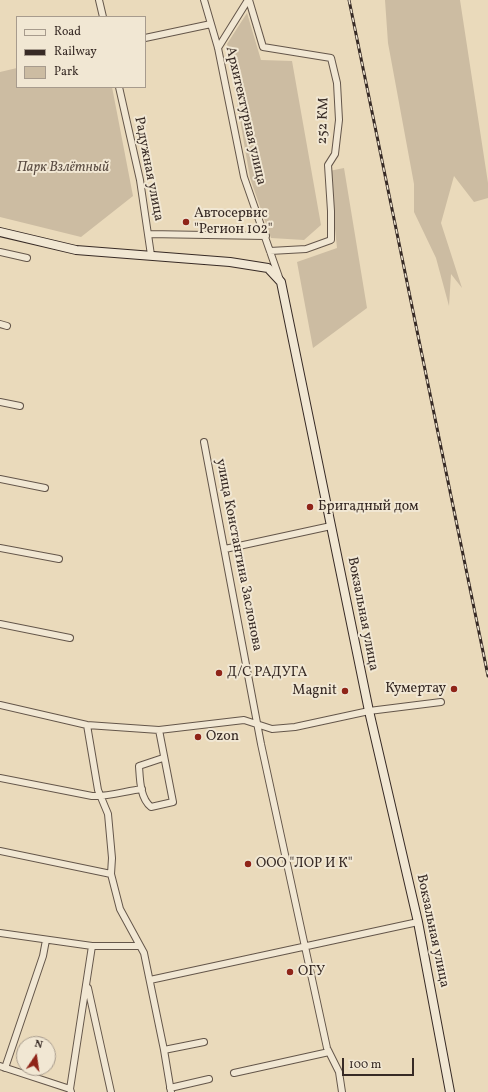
<!DOCTYPE html>
<meta charset="utf-8">
<style>
body{margin:0}
#map{position:relative;width:488px;height:1092px;overflow:hidden;background:#eadabb;font-family:Vollkorn,serif}
canvas{display:block}
.legend{position:absolute;left:16px;top:16px;width:130px;height:72px;box-sizing:border-box;background:#f1e7d3;border:1px solid #a79b8d;margin:0;padding:5px 7px;list-style:none;font-size:12px;color:#372a25}
.legend li{display:flex;align-items:center;gap:8px;height:20px}
.legend b{width:20px;border:1px solid #a79b8d}
.north{position:absolute;left:16px;top:1036px;width:40px;height:40px;box-sizing:border-box;background:#f1e7d3;border:1px solid #a79b8d;border-radius:50%;rotate:13deg;font-size:11px;font-weight:700;line-height:16px;text-align:center;color:#372a25}
.north::after{content:'';display:block;margin:auto;width:14px;height:18px;background:#8f2418;clip-path:polygon(50% 0,100% 100%,50% 72%,0 100%)}
.scale{position:absolute;left:342px;top:1058px;width:72px;height:18px;box-sizing:border-box;border:2px solid #372a25;border-top:0;padding-left:5px;font-size:12px;line-height:14px;white-space:nowrap;color:#372a25;-webkit-text-stroke:3px #f1e7d3;paint-order:stroke}
</style>
<div id="map">
<canvas width="488" height="1092"></canvas>
<ul class="legend">
<li><b style="height:5px;background:#f1e7d3"></b>Road</li>
<li><b style="height:5px;background:#372a25"></b>Railway</li>
<li><b style="height:11px;background:#ccbca2"></b>Park</li>
</ul>
<div class="north">N</div>
<div class="scale">100 m</div>
</div>
<script>
const ctx = document.querySelector('canvas').getContext('2d');
ctx.lineJoin = 'round';
function paint(path, color) {
  ctx.fillStyle = color;
  ctx.fill(path, 'evenodd');
}
function stroke(path, color, width, dash) {
  ctx.strokeStyle = color;
  ctx.lineWidth = width;
  ctx.lineCap = dash ? 'butt' : 'round';
  ctx.setLineDash(dash || []);
  ctx.stroke(path);
}
function drawText(font, color, halo, rows, align = 'center') {
  ctx.font = font + ' Vollkorn,serif';
  ctx.lineWidth = 4;
  ctx.setLineDash([]);
  ctx.textBaseline = 'middle';
  ctx.strokeStyle = halo;
  ctx.fillStyle = color;
  for (const [text, x, y, turn = 0] of rows) {
    ctx.save();
    ctx.translate(x, y);
    ctx.rotate((+turn || 0) * Math.PI / 180);
    ctx.textAlign = isNaN(turn) ? turn : align;
    if (halo) ctx.strokeText(text, 0, 0);
    ctx.fillText(text, 0, 0);
    ctx.restore();
  }
}
paint(new Path2D(`
 M 385,0 L 460,0 L 488,183 L 488,198 L 474,202 L 454,176 L 441,223 L 462,288 L 451,274 L 449,306 L 436,258 L 414,212 L 414,184 L 388,43 Z
 M 247,13 L 261,60 L 292,61 L 321,225 L 304,240 L 271,238 L 250,178 L 227,44 Z
 M 17,68 L 17,87 L 112,87 L 133,196 L 81,237 L 0,217 L 0,72 Z
 M 344,168 L 367,308 L 313,348 L 297,262 L 337,248 L 329,171 Z`), '#ccbca2');
const minor = new Path2D(`
 M 99,0 L 103,17
 M 204,0 L 218,48 L 244,177 L 280,280
 M 249,0 L 263,47 L 331,58 L 337,83 L 339,120 L 335,154 L 328,165 L 331,211 L 331,240 L 306,249 L 270,251
 M 145,38 L 211,24
 M 218,48 L 248,0
 M 119,87 L 140,180 L 151,255
 M 148,234 L 266,236
 M 0,252 L 27,258
 M 0,324 L 7,326
 M 0,402 L 20,406
 M 204,442 L 261,744 L 327,1048 L 339,1072 L 342,1092
 M 0,479 L 45,488
 M 0,548 L 59,559
 M 225,549 L 331,526
 M 0,624 L 70,638
 M 0,705 L 87,725 L 159,730 L 244,720 L 272,729 L 295,727 L 369,711 L 441,702
 M 87,725 L 98,790 L 108,814 L 112,858 L 111,874 L 120,909 L 144,953 L 164,1050 L 171,1092
 M 159,730 L 173,802 L 151,807 C 140,798 140,780 139,766 L 163,758
 M 0,778 L 92,796 C 107,797 126,791 142,789
 M 0,851 L 111,874
 M 0,933 L 92,946 L 140,946
 M 150,980 L 418,922
 M 88,988 L 111,1092
 M 164,1050 L 204,1042
 M 0,1066 L 70,1089 L 71,1092
 M 5,1068 L 43,956 L 46,940
 M 234,1073 L 329,1052
 M 170,1088 L 209,1079
 M 70,1089 L 92,946`);
const secondary = new Path2D(`
 M 0,232 L 76,250 L 230,262 L 268,268 L 281,282 L 369,711 L 418,922 L 450,1092`);
stroke(minor, '#64564a', 8);
stroke(secondary, '#372a25', 10);
stroke(minor, '#f1e7d3', 6);
stroke(secondary, '#f1e7d3', 8);
const rail = new Path2D(`
 M 349,0 L 488,676`);
stroke(rail, '#372a25', 3);
stroke(rail, '#f1e7d3', 1.5, [4.5]);
for (const [x, y, r, color] of [
 [186,222,4,"#8f2418"],
 [310,507,4,"#8f2418"],
 [219,673,4,"#8f2418"],
 [454,689,4,"#8f2418"],
 [345,691,4,"#8f2418"],
 [198,737,4,"#8f2418"],
 [248,864,4,"#8f2418"],
 [290,972,4,"#8f2418"]
]) {
  const dot = new Path2D();
  dot.arc(x, y, r, 0, 2 * Math.PI);
  ctx.fillStyle = color;
  ctx.fill(dot);
  stroke(dot, '#f1e7d3', 1.5);
}
drawText('14px', '#372a25', '#f1e7d3', [
 ["Архитектурная улица",245,116,77],
 ["252 КМ",324,121,-88],
 ["Радужная улица",148,169,79],
 ["улица Константина Заслонова",238,555,79],
 ["Вокзальная улица",362,614,79],
 ["Вокзальная улица",432,931,78]
]);
drawText('italic 14px', '#5c4e44', '#f1e7d3', [
 ["Парк Взлётный",63,168]
]);
drawText('14px', '#372a25', '#f1e7d3', [
 ["Автосервис",194,214],
 ["\"Регион 102\"",194,230],
 ["Бригадный дом",318,507],
 ["Д/С РАДУГА",227,673],
 ["Кумертау",446,689,"right"],
 ["Magnit",337,691,"right"],
 ["Ozon",206,737],
 ["ООО \"ЛОР И К\"",256,864],
 ["ОГУ",298,972]
], 'left');
</script>
